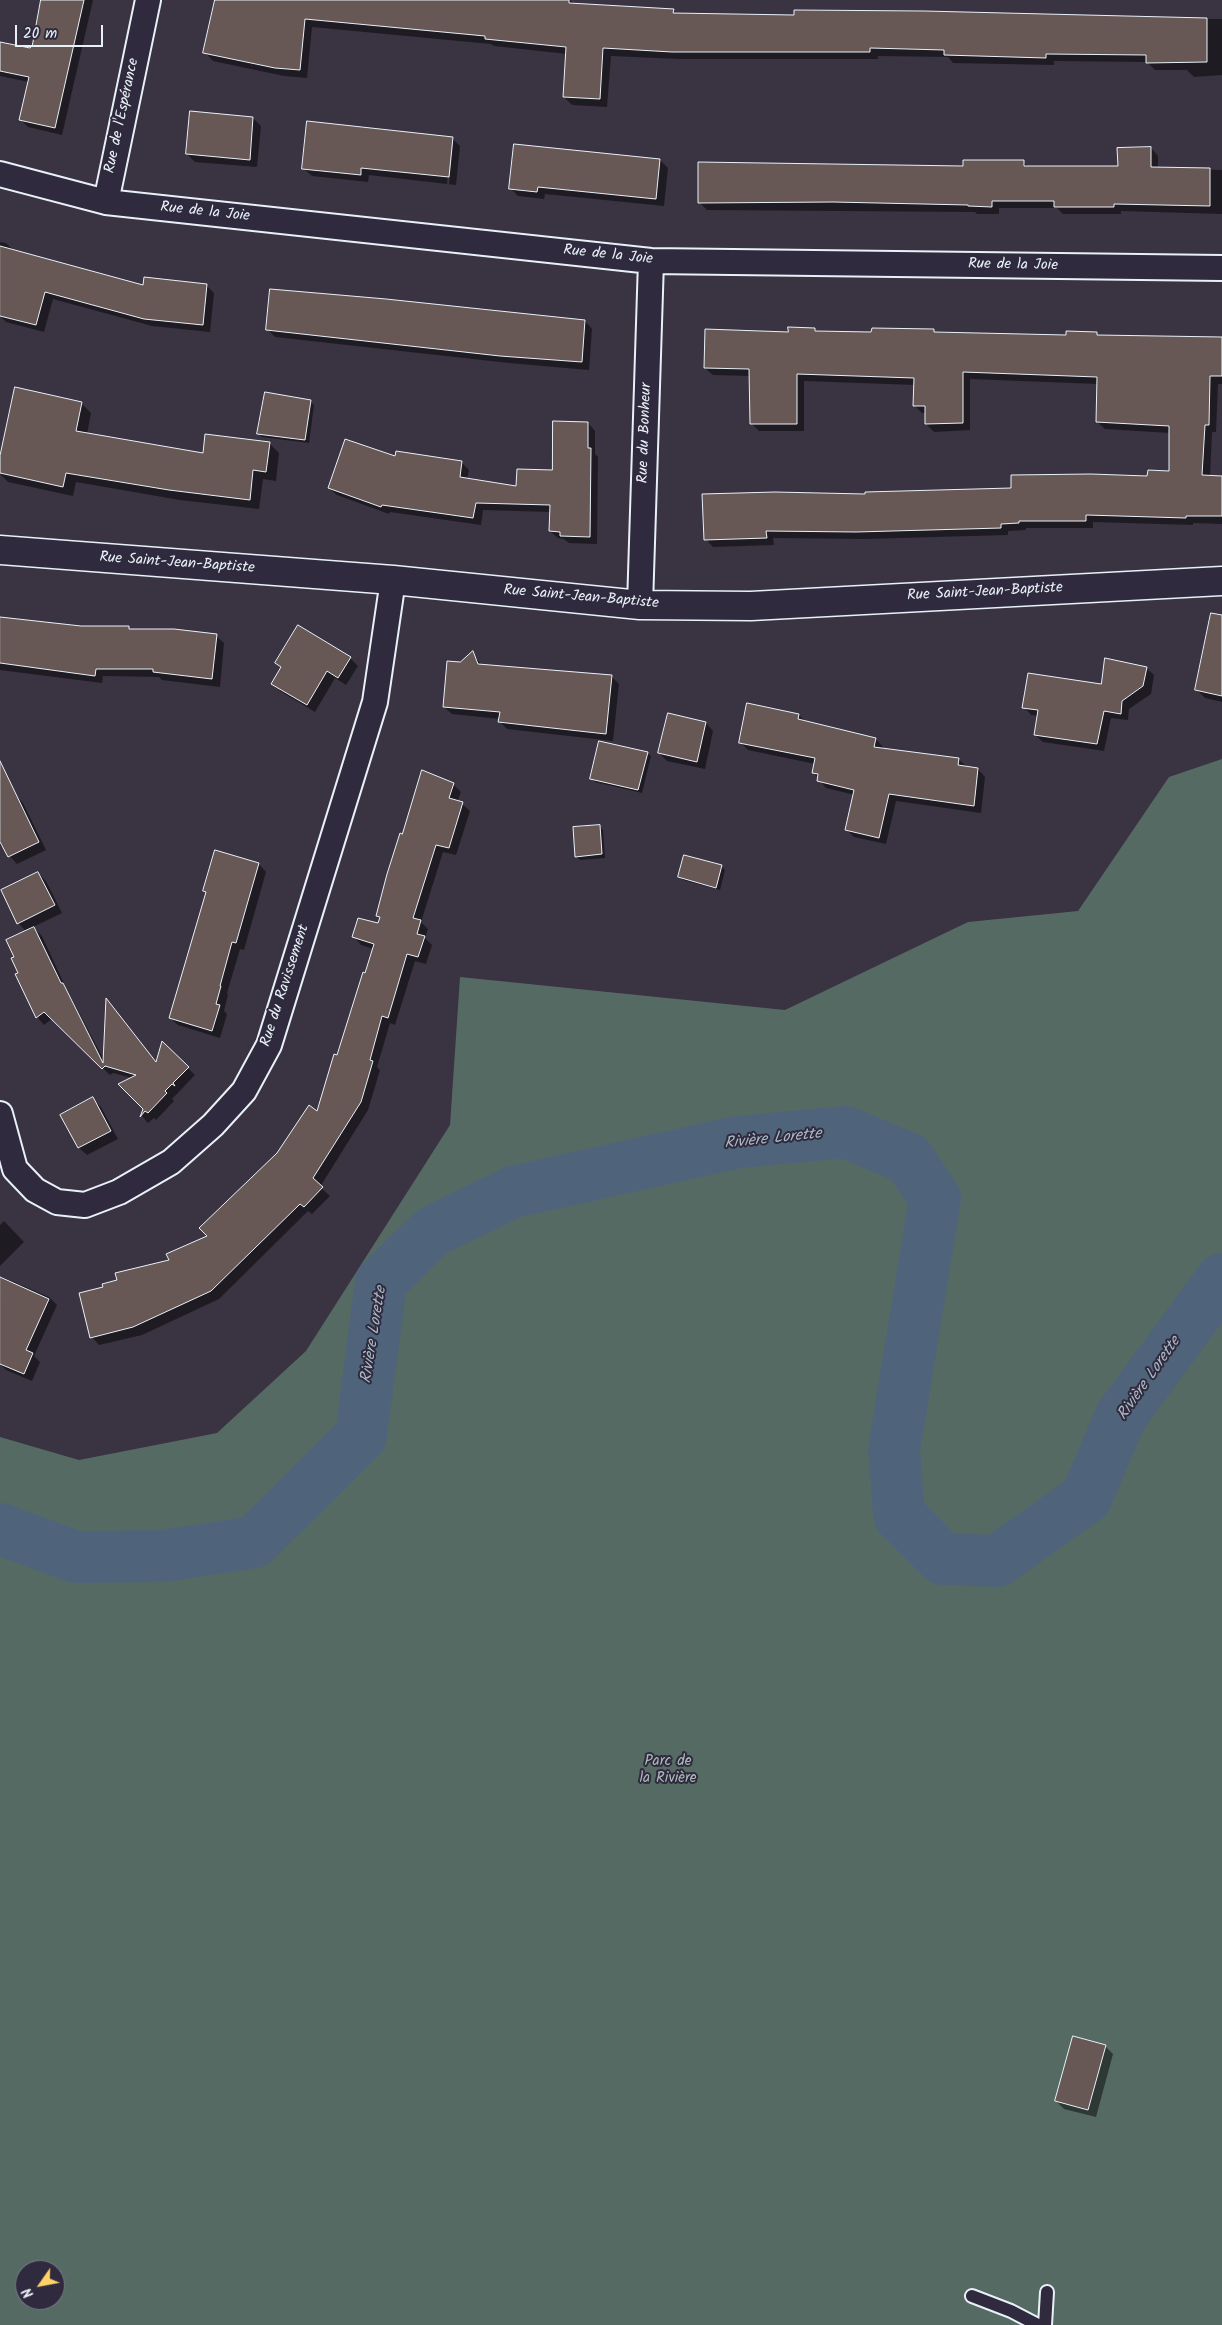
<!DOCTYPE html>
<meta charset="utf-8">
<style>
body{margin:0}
#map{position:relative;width:1222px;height:2325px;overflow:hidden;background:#3a3342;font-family:Kalam,sans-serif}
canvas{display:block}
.north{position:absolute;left:15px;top:2260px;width:50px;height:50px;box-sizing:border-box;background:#2f2a3d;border:1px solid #797a88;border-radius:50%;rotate:237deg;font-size:14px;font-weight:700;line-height:20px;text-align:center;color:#e8f1f8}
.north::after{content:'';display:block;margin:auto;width:18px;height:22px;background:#ffd166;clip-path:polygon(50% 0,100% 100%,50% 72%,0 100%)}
.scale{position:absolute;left:15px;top:25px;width:88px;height:22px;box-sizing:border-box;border:2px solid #e8f1f8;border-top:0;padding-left:6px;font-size:15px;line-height:18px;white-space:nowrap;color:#e8f1f8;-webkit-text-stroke:4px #2f2a3d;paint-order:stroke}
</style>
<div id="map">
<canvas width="1222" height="2325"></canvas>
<div class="north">N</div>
<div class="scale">20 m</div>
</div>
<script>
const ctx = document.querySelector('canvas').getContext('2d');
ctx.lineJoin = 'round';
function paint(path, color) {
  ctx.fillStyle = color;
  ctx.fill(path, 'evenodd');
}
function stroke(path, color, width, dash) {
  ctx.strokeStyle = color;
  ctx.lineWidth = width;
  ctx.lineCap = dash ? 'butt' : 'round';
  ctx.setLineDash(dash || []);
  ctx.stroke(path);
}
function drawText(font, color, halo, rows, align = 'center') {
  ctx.font = font + ' Kalam,sans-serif';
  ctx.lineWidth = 4;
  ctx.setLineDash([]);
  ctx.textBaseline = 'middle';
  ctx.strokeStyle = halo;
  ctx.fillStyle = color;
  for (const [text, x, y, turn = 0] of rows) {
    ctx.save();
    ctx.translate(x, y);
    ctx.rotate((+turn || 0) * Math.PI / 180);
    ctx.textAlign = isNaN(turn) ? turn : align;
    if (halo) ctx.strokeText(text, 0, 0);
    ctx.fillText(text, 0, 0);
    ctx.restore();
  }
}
paint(new Path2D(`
 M 1222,759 L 1222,2325 L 0,2325 L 0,1437 L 79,1460 L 217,1433 L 306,1351 L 450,1125 L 460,977 L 785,1010 L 968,922 L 1078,911 L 1169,777 ZM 25,2270 L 55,2270 L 55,2300 L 25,2300 Z`), '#566a64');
paint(new Path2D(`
 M 42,0 L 93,0 L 62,135 L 28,127 L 20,119 L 29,82 L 0,76 L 0,43 L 30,49 L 33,47 Z
 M 216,0 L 570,0 L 575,5 L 673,10 L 677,14 L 795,17 L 924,13 L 1131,16 L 1134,19 L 1222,19 L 1222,75 L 1194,77 L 1187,70 L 1155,70 L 1147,62 L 1054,61 L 1054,65 L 953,63 L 948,57 L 878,56 L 878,59 L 680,59 L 611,56 L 607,107 L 572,105 L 564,97 L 567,54 L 494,46 L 491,44 L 312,27 L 307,78 L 284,76 L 213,61 L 205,52 Z
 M 253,118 L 261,126 L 257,167 L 195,162 L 187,154 Z
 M 452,138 L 460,146 L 456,185 L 369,175 L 368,182 L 312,176 L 304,169 ZM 451,143 L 453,143 L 449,184 L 447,184 Z
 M 1151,148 L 1158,156 L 1158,168 L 1222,170 L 1222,214 L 1121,211 L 1121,214 L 1063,214 L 1057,208 L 999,208 L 999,214 L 977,214 L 975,212 L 707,210 L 699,202 L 964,167 L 1023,162 L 1029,167 L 1119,167 Z
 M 660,160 L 668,168 L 664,206 L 545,194 L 544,199 L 518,196 L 510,188 Z
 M 0,242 L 6,243 L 15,252 L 144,287 L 206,285 L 214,293 L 210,332 L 152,326 L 53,299 L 44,332 L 6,322 L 0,316 Z
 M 585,321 L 592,329 L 589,370 L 509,363 L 275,337 L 268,330 Z
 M 815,329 L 817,332 L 873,333 L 933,331 L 936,333 L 1068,336 L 1096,333 L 1100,337 L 1222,338 L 1222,384 L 1218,384 L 1216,432 L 1212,432 L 1210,477 L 1222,477 L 1222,524 L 1193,523 L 1193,525 L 1093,522 L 1093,528 L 1026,528 L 1026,530 L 1008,531 L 1008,535 L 864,539 L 773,538 L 774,545 L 713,547 L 706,539 L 866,495 L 1012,489 L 1149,477 L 1170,472 L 1170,433 L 1105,429 L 1097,422 L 1098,384 L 970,379 L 970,430 L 934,432 L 926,424 L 926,413 L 922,413 L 915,406 L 915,385 L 804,381 L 804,431 L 759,431 L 751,423 L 751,376 L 713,375 L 705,368 L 789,334 Z
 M 310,402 L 314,405 L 309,443 L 262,437 L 259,434 Z
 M 81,403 L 91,413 L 87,434 L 204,454 L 269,443 L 279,453 L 276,481 L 263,479 L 259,509 L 180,500 L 76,482 L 73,496 L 8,482 L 0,474 L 0,462 Z
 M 588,423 L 595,431 L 595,454 L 598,457 L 597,544 L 569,543 L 564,539 L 558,538 L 550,531 L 551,512 L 483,510 L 481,525 L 390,512 L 389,514 L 337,495 L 329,488 L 396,458 L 461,462 L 469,470 L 467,480 L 517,488 L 553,472 Z
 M 0,619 L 81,628 L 128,627 L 132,631 L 216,636 L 224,643 L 220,687 L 162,680 L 159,677 L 103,676 L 102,683 L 0,670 Z
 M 1222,646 L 1222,702 L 1205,698 L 1197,690 Z
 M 473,653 L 482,666 L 612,677 L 619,684 L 613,741 L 507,729 L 500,722 L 500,719 L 452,714 L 444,707 L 461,663 Z
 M 350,658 L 358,666 L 346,685 L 335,678 L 315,712 L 280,691 L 273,683 L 282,669 L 276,663 Z
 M 1146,668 L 1154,675 L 1151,694 L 1129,709 L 1128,720 L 1111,718 L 1104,751 L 1043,742 L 1035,735 L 1038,716 L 1031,715 L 1024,707 L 1102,686 Z
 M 748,705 L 799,715 L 806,722 L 876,739 L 883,747 L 883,749 L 958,759 L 966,766 L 978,769 L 985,777 L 981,813 L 896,801 L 886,844 L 854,837 L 847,830 L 855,795 L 826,788 L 813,772 L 815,764 L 748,750 L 740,742 Z
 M 706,723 L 713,731 L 705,769 L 667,761 L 659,753 Z
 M 647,753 L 651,756 L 642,793 L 595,782 L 592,779 Z
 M 453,784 L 461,792 L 457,802 L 462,804 L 470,811 L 456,855 L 443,852 L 421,922 L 428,929 L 425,938 L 432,945 L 426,964 L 415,961 L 395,1025 L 390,1023 L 377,1067 L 380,1070 L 368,1110 L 320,1187 L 330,1196 L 312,1214 L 308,1211 L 219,1299 L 142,1335 L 99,1345 L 92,1337 L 105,1288 L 119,1281 L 171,1261 L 209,1236 L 278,1154 L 317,1113 L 374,949 L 361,945 L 354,937 L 379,925 L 380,918 L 377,915 L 403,836 Z
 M 15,795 L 23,803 L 46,850 L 17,864 L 0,845 L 0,803 Z
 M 599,826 L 603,830 L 605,858 L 580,860 L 576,856 Z
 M 259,864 L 266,872 L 244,950 L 240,949 L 227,993 L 228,995 L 224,1011 L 227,1014 L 220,1038 L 178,1025 L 170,1018 L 207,893 L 205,891 Z
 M 721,866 L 725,870 L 720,890 L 683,880 L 680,877 Z
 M 38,873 L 46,881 L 62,913 L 33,927 L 42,936 L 66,988 L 104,1060 L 113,1007 L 157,1063 L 163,1044 L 195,1075 L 172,1099 L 174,1101 L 156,1120 L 154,1118 L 148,1123 L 142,1116 L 144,1108 L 132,1078 L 113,1073 L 110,1075 L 52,1019 L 44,1025 L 37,1017 L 17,975 L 19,974 L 15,958 L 27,932 L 18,923 Z
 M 93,1099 L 101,1107 L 118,1139 L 87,1155 L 79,1148 L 62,1115 Z
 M 4,1221 L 24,1242 L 0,1266 L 0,1225 Z
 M 2,1277 L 49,1297 L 57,1305 L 34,1356 L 40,1362 L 32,1381 L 6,1370 L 0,1364 L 0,1281 Z
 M 1105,2046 L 1113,2054 L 1096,2117 L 1064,2109 L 1056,2101 Z`), '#0007');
stroke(new Path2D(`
 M 0,1529 L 76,1557 L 164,1556 L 254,1542 L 361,1436 L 381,1282 L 433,1231 L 513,1192 L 738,1142 L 846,1132 L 909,1159 L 935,1198 L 894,1450 L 899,1515 L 943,1559 L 997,1561 L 1086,1498 L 1121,1416 L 1222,1279`), '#4f647b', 52);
const building = new Path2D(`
 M 41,0 L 84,0 L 55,128 L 19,120 L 29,77 L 0,71 L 0,42 L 30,48 L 32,46 Z
 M 215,0 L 569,0 L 569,3 L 674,9 L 673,13 L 794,15 L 794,10 L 924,11 L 1207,18 L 1207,62 L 1146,63 L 1146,55 L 1046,54 L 1046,58 L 944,55 L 944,50 L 870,48 L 870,52 L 672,52 L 603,48 L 600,99 L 563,97 L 566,47 L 485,39 L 485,36 L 305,19 L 300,70 L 275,68 L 203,53 Z
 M 190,111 L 253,117 L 250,160 L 186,154 Z
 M 307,121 L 453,137 L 449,177 L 361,168 L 361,175 L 302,169 Z
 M 514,144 L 660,159 L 656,199 L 538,187 L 537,192 L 509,189 Z
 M 1151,147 L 1151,167 L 1210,168 L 1210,206 L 1114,204 L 1114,207 L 1054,207 L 1054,201 L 992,201 L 992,207 L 968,206 L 968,205 L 833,202 L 698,203 L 698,162 L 963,166 L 963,160 L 1024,160 L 1024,166 L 1118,166 L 1117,148 Z
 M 0,246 L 143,285 L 144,277 L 207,284 L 203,325 L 144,319 L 45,292 L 36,325 L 0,316 Z
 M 270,289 L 386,299 L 585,320 L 582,362 L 500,356 L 266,330 Z
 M 788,327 L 815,328 L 815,331 L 871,332 L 872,328 L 934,329 L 934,332 L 1066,335 L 1066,331 L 1097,332 L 1097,335 L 1222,337 L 1222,376 L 1210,376 L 1209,425 L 1205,425 L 1202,475 L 1222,476 L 1222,516 L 1186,516 L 1186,518 L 1086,515 L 1086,521 L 1019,521 L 1019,523 L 1001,524 L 1001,528 L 856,532 L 766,531 L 767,538 L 704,540 L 702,494 L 775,492 L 865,494 L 865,492 L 1011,488 L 1011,475 L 1091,474 L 1147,476 L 1148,470 L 1169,471 L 1169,426 L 1096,422 L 1097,377 L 963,372 L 963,423 L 925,424 L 925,406 L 913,406 L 914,378 L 797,374 L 797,424 L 750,424 L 749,369 L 704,368 L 705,329 L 788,332 Z
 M 15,387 L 82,402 L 76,431 L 203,453 L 205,434 L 270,442 L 266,472 L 253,470 L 250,500 L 169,490 L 66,473 L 63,487 L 0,473 L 0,456 Z
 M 265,392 L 311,400 L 305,440 L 257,434 Z
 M 553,421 L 588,422 L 588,448 L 591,448 L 590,537 L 560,536 L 560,532 L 549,531 L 550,505 L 476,503 L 473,518 L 382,505 L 381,507 L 328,488 L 345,439 L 395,456 L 396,451 L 462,461 L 460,477 L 516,486 L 517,469 L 552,470 Z
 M 1211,613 L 1222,615 L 1222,696 L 1195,690 Z
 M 0,617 L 81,626 L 129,626 L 129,629 L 174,629 L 217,634 L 212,679 L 153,672 L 153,669 L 96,669 L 95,676 L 0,663 Z
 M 298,625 L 351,657 L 338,678 L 327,671 L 307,705 L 271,684 L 281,667 L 275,663 Z
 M 473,651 L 478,664 L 612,675 L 606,734 L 498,722 L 500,712 L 443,707 L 447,661 L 460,662 Z
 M 1105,658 L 1147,667 L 1143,686 L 1122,701 L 1121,714 L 1104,711 L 1097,744 L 1034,735 L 1038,710 L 1022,708 L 1028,673 L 1101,684 Z
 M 747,703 L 799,714 L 798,719 L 876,738 L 874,747 L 959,758 L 958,765 L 978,768 L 974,806 L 889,794 L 879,838 L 845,830 L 854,790 L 817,781 L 818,774 L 812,773 L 815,758 L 739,743 Z
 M 668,713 L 706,722 L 697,762 L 658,753 Z
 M 599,741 L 648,752 L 638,790 L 590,779 Z
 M 0,761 L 39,842 L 8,857 L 0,842 Z
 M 422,770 L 454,783 L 449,798 L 463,802 L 449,848 L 436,845 L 413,918 L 421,920 L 417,934 L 425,936 L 418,957 L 407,954 L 388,1018 L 382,1016 L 370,1060 L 373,1061 L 361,1102 L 313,1178 L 323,1187 L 304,1207 L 300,1204 L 211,1291 L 133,1327 L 90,1338 L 79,1293 L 103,1287 L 102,1284 L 117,1280 L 115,1273 L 169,1260 L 166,1254 L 207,1236 L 199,1228 L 277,1153 L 309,1105 L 317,1111 L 334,1054 L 337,1055 L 363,972 L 365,973 L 374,944 L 352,937 L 358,918 L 378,923 L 380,917 L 376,916 L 387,874 L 400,833 L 402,834 Z
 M 600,825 L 602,854 L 575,857 L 573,827 Z
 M 215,850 L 259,863 L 236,943 L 232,942 L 220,986 L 221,986 L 216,1004 L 220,1005 L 212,1031 L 169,1018 L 206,892 L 203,891 Z
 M 684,855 L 722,865 L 716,888 L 678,877 Z
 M 38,872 L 55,905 L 17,924 L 1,890 Z
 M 34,927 L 61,983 L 63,983 L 103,1063 L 106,998 L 156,1062 L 162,1041 L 189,1067 L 173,1083 L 175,1086 L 172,1084 L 165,1091 L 167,1093 L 148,1113 L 145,1111 L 140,1117 L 143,1109 L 118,1084 L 136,1075 L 105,1066 L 102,1069 L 44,1012 L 36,1018 L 15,974 L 18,973 L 11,958 L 14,957 L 6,940 Z
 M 93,1097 L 111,1131 L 78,1148 L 60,1115 Z
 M 0,1277 L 49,1299 L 26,1350 L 33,1353 L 24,1374 L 0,1364 Z
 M 1073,2036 L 1106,2045 L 1088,2110 L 1055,2101 Z`);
paint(building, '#675855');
stroke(building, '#e8f1f8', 1);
const lane = new Path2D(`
 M 972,2296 L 1011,2311 L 1038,2325
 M 1045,2325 L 1047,2292`);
const street = new Path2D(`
 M 0,174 L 106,202 L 651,261 L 1222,268
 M 106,202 L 148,0
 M 640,605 L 651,261
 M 0,1114 L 15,1169 L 35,1190 L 57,1202 L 85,1205 L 119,1192 L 171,1162 L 213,1125 L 244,1091 L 269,1045 L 375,702 L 393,580`);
const secondary = new Path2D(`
 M 0,550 L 393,580 L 640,605 L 751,606 L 1222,581`);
stroke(lane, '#e8f1f8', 16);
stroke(street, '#e8f1f8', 28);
stroke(secondary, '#e8f1f8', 31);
stroke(lane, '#2f2a3d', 12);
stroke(street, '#2f2a3d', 24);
stroke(secondary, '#2f2a3d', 28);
drawText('15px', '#e8f1f8', '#2f2a3d', [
 ["Rue de l'Espérance",123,116,-78],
 ["Rue de la Joie",205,213,6],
 ["Rue de la Joie",608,256,6],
 ["Rue de la Joie",1013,266,1],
 ["Rue du Bonheur",646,433,-88],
 ["Rue Saint-Jean-Baptiste",177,564,4],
 ["Rue Saint-Jean-Baptiste",985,593,-3],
 ["Rue Saint-Jean-Baptiste",581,598,5],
 ["Rue du Ravissement",286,986,-72]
]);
drawText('15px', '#aebbbd', '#2f2a3d', [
 ["Parc de",668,1762],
 ["la Rivière",668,1779]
]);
drawText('italic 16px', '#abb9c6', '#2f2a3d', [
 ["Rivière Lorette",773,1140,-6],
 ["Rivière Lorette",375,1335,-81],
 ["Rivière Lorette",1150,1379,-55]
]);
</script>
